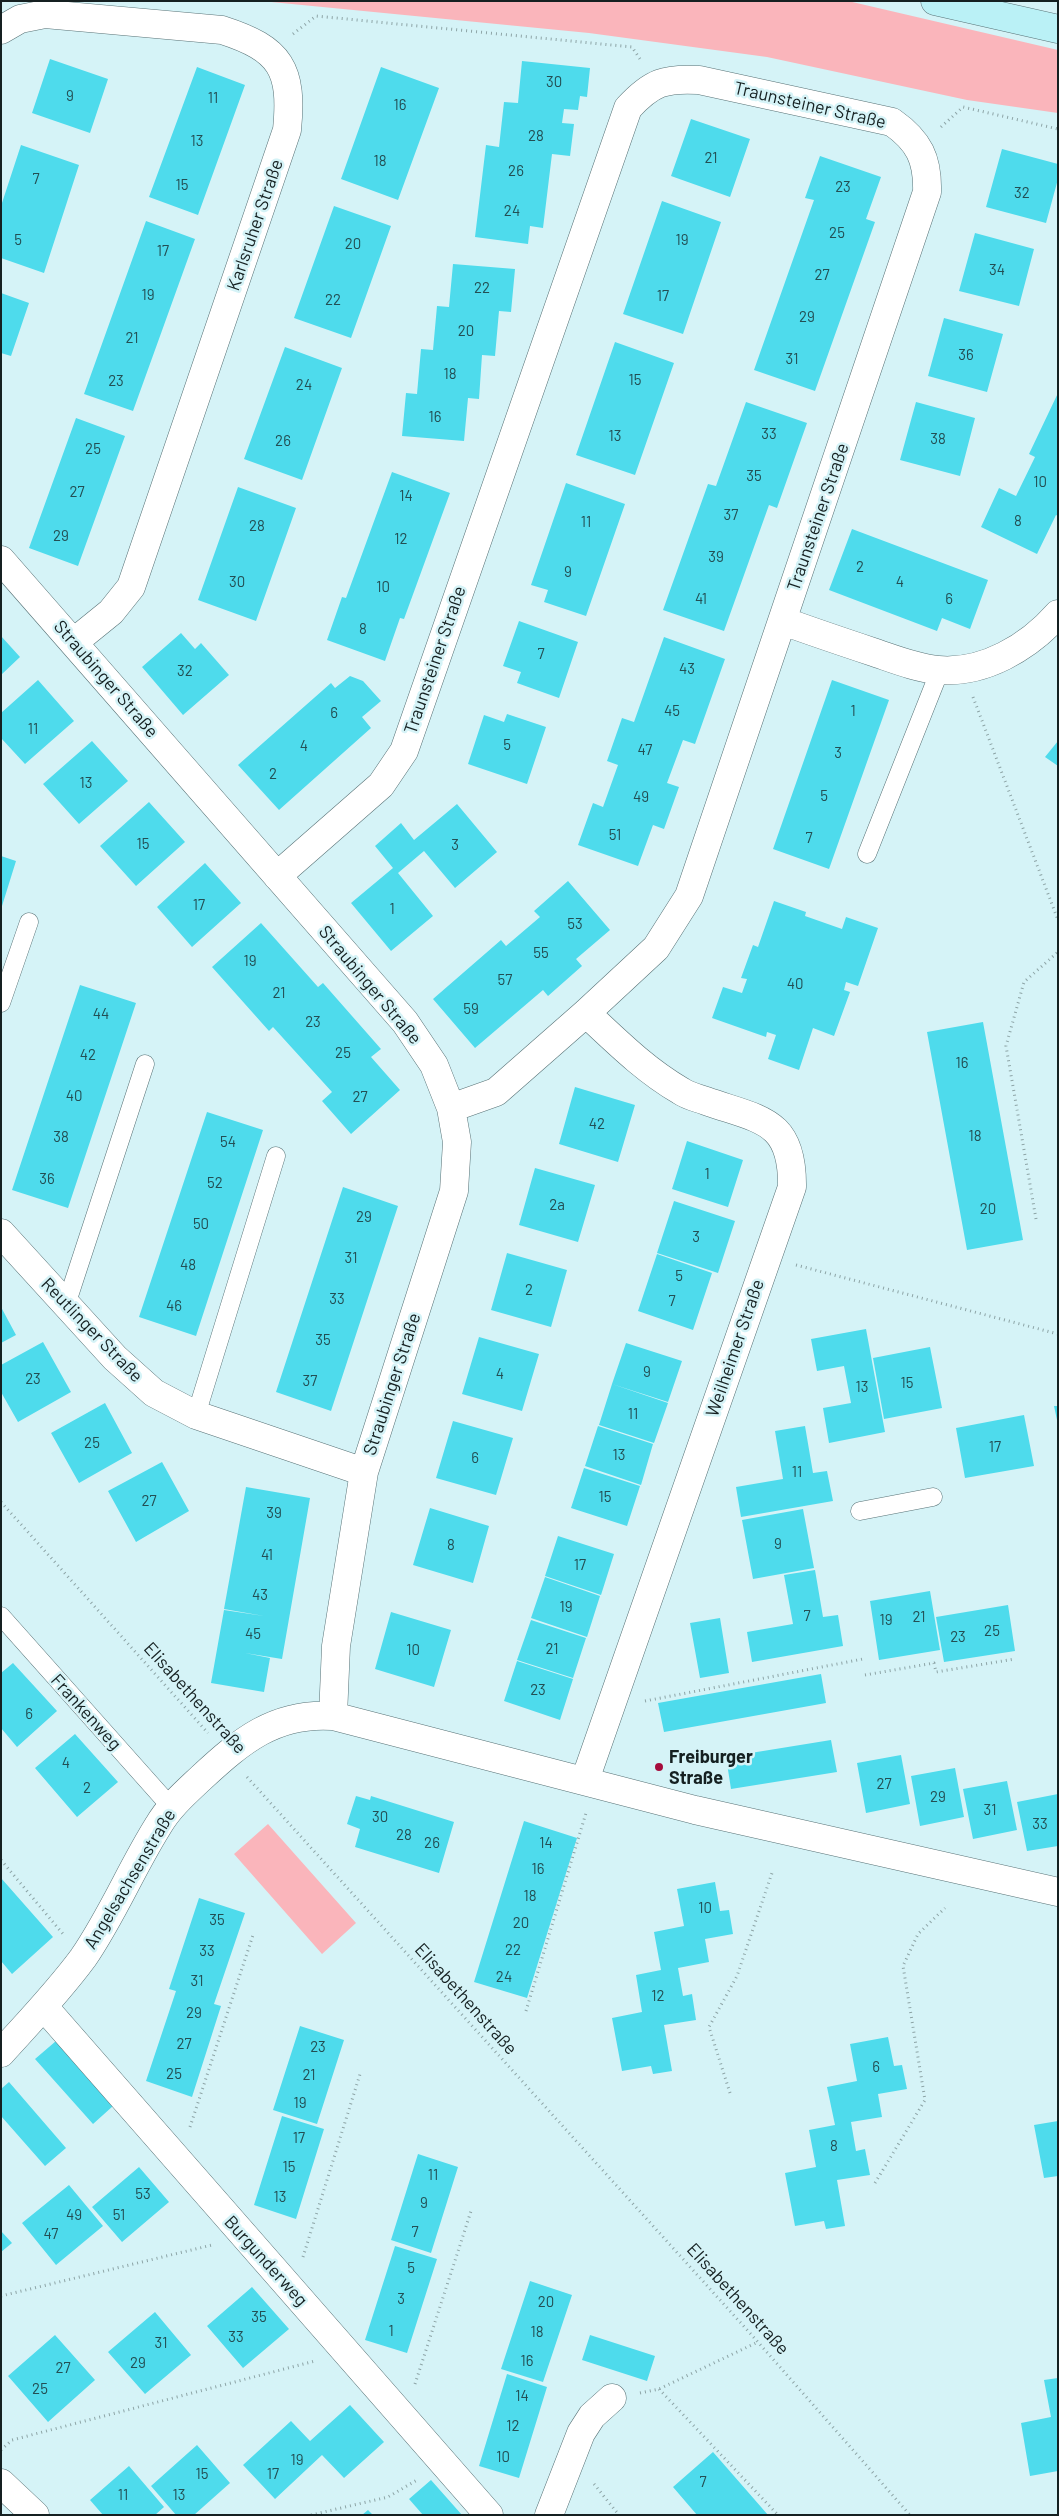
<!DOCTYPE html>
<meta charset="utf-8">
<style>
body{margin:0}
#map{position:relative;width:1059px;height:2516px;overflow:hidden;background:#d5f3f7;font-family:Barlow,sans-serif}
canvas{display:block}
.frame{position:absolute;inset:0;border:2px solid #152021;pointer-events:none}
</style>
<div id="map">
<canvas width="1059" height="2516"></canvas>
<div class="frame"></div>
</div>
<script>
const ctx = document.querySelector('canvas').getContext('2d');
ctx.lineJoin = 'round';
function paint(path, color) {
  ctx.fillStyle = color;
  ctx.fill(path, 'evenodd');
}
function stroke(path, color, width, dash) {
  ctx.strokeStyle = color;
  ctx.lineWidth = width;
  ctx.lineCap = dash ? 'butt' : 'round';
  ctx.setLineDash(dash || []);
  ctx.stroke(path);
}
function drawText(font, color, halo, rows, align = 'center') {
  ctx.font = font + ' Barlow,sans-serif';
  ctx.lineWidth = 5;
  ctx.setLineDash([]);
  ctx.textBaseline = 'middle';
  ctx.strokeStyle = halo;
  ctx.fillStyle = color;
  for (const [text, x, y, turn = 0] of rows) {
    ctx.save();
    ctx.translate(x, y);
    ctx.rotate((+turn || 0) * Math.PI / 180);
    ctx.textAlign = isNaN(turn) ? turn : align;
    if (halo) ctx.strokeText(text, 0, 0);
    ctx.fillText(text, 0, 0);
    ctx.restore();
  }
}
paint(new Path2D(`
 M 261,1 L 848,1 L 1058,50 L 1058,113 L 967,100 L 767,57 L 589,33 Z
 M 268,1824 L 356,1923 L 322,1954 L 234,1854 Z`), '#fab5bb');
paint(new Path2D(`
 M 50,59 L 108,79 L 90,133 L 32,113 Z
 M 522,61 L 590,68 L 587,97 L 580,96 L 578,110 L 564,109 L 562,123 L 574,124 L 570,156 L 552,154 L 543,228 L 530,226 L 528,244 L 475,237 L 486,145 L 499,147 L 504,102 L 518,103 Z
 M 197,67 L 245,85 L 198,215 L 149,197 Z
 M 381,67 L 439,88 L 398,200 L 341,179 Z
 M 691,119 L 750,139 L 730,197 L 671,176 Z
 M 21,145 L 79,165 L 44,273 L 1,258 L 1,206 Z
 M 1002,149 L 1058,164 L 1058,179 L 1046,223 L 986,207 Z
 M 820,156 L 881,177 L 866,219 L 875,222 L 815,391 L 754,370 L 814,200 L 805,198 Z
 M 662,201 L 721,222 L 683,334 L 623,314 Z
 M 334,206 L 391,226 L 351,338 L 294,318 Z
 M 146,221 L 195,239 L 133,411 L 84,394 Z
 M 975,233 L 1034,249 L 1019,306 L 959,291 Z
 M 453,264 L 515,269 L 511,312 L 499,311 L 495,356 L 482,355 L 479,399 L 468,398 L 464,441 L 402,436 L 406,393 L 417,394 L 421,349 L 433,350 L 437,306 L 449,307 Z
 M 1,293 L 29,303 L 11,356 L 1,353 Z
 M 944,318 L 1003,334 L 987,392 L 928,376 Z
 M 615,342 L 674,363 L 635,475 L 576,455 Z
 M 285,347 L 342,368 L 302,480 L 244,459 Z
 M 1058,393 L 1058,516 L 1056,515 L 1037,554 L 981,527 L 999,488 L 1016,496 L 1035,457 L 1029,454 Z
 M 746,402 L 807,423 L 777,508 L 769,505 L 724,631 L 663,610 L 708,484 L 716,486 Z
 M 916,402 L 975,418 L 960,476 L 900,460 Z
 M 76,418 L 125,436 L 78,566 L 29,548 Z
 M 392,472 L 450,493 L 404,619 L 400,618 L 385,661 L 327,640 L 342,597 L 346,598 Z
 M 566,483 L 625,504 L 586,616 L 544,602 L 548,590 L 531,585 Z
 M 238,487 L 296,508 L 256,621 L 198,600 Z
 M 852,529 L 988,580 L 970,629 L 942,618 L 937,631 L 829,590 Z
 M 519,621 L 578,642 L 559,698 L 517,683 L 521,672 L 503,666 Z
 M 181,633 L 195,649 L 201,643 L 229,675 L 183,715 L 142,667 Z
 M 1,636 L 20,657 L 1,675 Z
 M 664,637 L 725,659 L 695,744 L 683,740 L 667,783 L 679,787 L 664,829 L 653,825 L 638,866 L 578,845 L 593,803 L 603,807 L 618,765 L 607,761 L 622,718 L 634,722 Z
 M 350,676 L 363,681 L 381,701 L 362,717 L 371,728 L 279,810 L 238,765 L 331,683 L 335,688 Z
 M 38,680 L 74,721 L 25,764 L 1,738 L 1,713 Z
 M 832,680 L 889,700 L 829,869 L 773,849 Z
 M 507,714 L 546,727 L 527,784 L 468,764 L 484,715 L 504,722 Z
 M 92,741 L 128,781 L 79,824 L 43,784 Z
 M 1058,741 L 1058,766 L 1045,757 Z
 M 149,802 L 185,842 L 136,886 L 100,846 Z
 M 457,804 L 497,852 L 455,888 L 424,851 L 398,873 L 433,916 L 391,951 L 351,903 L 393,868 L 375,846 L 401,823 L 414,840 Z
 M 1,856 L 16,861 L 2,906 L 1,906 Z
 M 205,863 L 241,903 L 192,947 L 157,907 Z
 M 568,881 L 610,930 L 576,959 L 582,966 L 548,996 L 543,990 L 475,1048 L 433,999 L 501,940 L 506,946 L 540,917 L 534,911 Z
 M 774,901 L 806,912 L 805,916 L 842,929 L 846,917 L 878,928 L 858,986 L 846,982 L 844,990 L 850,992 L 834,1036 L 813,1028 L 799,1070 L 768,1059 L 776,1035 L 767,1032 L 766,1037 L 712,1018 L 723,987 L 742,993 L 747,979 L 741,978 L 753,945 L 758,947 Z
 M 261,923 L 318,987 L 323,983 L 381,1049 L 371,1057 L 400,1090 L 351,1134 L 322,1101 L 332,1092 L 273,1027 L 269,1031 L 212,967 Z
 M 80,985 L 136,1003 L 68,1208 L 12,1190 Z
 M 983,1022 L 1023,1240 L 967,1250 L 927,1032 Z
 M 575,1087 L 635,1105 L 618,1162 L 559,1144 Z
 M 207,1112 L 263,1130 L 196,1336 L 139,1317 Z
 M 687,1141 L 743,1160 L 728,1207 L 672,1189 Z
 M 535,1168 L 595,1185 L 578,1242 L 519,1225 Z
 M 343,1187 L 398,1206 L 331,1411 L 276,1392 Z
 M 674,1201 L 735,1221 L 718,1273 L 657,1253 Z
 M 507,1253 L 567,1270 L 551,1327 L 491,1310 Z
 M 657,1254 L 712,1273 L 693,1330 L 638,1311 Z
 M 1,1307 L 16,1335 L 1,1343 Z
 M 866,1329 L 885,1432 L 829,1443 L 823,1408 L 851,1403 L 844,1366 L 817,1371 L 811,1339 Z
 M 479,1337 L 539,1354 L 522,1411 L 462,1394 Z
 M 43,1342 L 71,1392 L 18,1422 L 1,1392 L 1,1365 Z
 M 626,1343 L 682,1361 L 668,1402 L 612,1384 Z
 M 930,1347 L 942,1408 L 884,1419 L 873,1358 Z
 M 612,1384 L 668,1403 L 654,1443 L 599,1425 Z
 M 105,1403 L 132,1453 L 79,1483 L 51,1433 Z
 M 1054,1406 L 1058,1406 L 1058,1420 L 1057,1420 Z
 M 1024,1415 L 1034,1466 L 965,1478 L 956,1428 Z
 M 453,1421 L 513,1438 L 496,1495 L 436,1478 Z
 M 598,1426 L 653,1444 L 641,1485 L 585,1466 Z
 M 805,1426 L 813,1473 L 827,1471 L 833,1501 L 741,1517 L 736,1487 L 783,1479 L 775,1431 Z
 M 162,1462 L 189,1511 L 136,1542 L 108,1491 Z
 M 584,1468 L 640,1486 L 627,1526 L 571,1508 Z
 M 246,1487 L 310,1498 L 282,1659 L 245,1653 L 270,1658 L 264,1692 L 211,1683 L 224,1610 L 264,1616 L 224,1609 Z
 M 430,1508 L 489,1526 L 473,1583 L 413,1565 Z
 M 803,1509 L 814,1568 L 753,1579 L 742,1520 Z
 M 558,1536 L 614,1554 L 601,1595 L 545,1576 Z
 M 815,1570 L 823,1617 L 838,1615 L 843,1646 L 752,1662 L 747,1632 L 793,1624 L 784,1575 Z
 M 545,1577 L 600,1596 L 587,1637 L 531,1618 Z
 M 930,1591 L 940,1650 L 879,1660 L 870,1601 Z
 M 1008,1605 L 1015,1651 L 944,1662 L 936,1617 Z
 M 391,1612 L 451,1630 L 434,1687 L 375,1669 Z
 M 720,1618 L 729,1673 L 700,1678 L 690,1623 Z
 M 531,1620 L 586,1638 L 573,1678 L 517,1660 Z
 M 517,1661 L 573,1679 L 560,1720 L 504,1701 Z
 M 13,1663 L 57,1711 L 17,1747 L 1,1728 L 1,1673 Z
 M 821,1674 L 826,1703 L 664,1732 L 658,1703 Z
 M 75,1734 L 118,1782 L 77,1817 L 35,1768 Z
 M 831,1740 L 837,1772 L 731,1789 L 726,1757 Z
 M 901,1755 L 910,1804 L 866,1813 L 857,1763 Z
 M 955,1768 L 964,1817 L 920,1826 L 911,1776 Z
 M 1007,1781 L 1017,1830 L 973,1839 L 963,1789 Z
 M 1058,1794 L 1058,1846 L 1027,1851 L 1017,1802 Z
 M 356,1796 L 370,1800 L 371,1796 L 454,1822 L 439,1873 L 355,1847 L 360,1829 L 347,1824 Z
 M 524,1821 L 577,1838 L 527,1998 L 474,1982 Z
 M 1,1878 L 53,1937 L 12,1974 L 1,1961 Z
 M 715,1882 L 720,1911 L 729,1910 L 733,1934 L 705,1939 L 709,1962 L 678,1968 L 683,1996 L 692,1994 L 696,2020 L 664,2025 L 672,2071 L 653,2074 L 651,2066 L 622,2071 L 612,2018 L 642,2012 L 636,1975 L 661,1970 L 654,1932 L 684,1926 L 677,1889 Z
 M 199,1898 L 245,1913 L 214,2004 L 221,2006 L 192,2097 L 146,2081 L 176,1991 L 169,1989 Z
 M 300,2026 L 344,2040 L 317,2124 L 273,2110 Z
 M 888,2037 L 894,2066 L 902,2065 L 907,2089 L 878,2094 L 882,2117 L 851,2122 L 856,2151 L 865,2149 L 870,2175 L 837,2180 L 845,2226 L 826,2229 L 824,2221 L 795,2226 L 785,2173 L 816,2167 L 809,2130 L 835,2125 L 827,2087 L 857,2081 L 850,2044 Z
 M 56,2041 L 113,2106 L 93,2124 L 35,2059 Z
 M 9,2082 L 66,2148 L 45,2166 L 1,2116 L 1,2089 Z
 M 282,2116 L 324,2129 L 296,2219 L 254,2205 Z
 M 1058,2121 L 1058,2176 L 1044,2178 L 1034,2125 Z
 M 418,2154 L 458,2167 L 431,2253 L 391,2240 Z
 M 139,2167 L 169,2202 L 122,2242 L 92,2207 Z
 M 69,2185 L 103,2226 L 56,2265 L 22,2223 Z
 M 1,2231 L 12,2243 L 1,2252 Z
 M 395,2246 L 437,2259 L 407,2353 L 365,2340 Z
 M 530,2281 L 572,2295 L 543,2382 L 501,2369 Z
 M 252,2287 L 289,2329 L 243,2368 L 207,2326 Z
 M 155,2312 L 191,2355 L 145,2394 L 108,2352 Z
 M 55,2335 L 95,2380 L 48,2422 L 8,2376 Z
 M 590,2335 L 655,2356 L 647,2381 L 582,2360 Z
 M 507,2374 L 547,2387 L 519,2478 L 479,2466 Z
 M 1058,2378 L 1058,2471 L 1030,2476 L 1021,2423 L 1051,2417 L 1044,2380 Z
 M 350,2405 L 384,2442 L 344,2478 L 322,2455 L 275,2499 L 243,2465 L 291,2421 L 310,2441 Z
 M 197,2445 L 230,2483 L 194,2515 L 176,2515 L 151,2486 Z
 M 713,2452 L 734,2476 L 768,2515 L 697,2515 L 673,2487 Z
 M 129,2466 L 164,2507 L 155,2515 L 103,2515 L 90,2500 Z
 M 431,2480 L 462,2515 L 423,2515 L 409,2499 Z
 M 368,2510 L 373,2515 L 362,2515 Z`), '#4edbec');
const lane = new Path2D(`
 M 867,854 L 940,670
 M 1,1003 L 29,922
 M 66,1305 L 145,1064
 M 196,1415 L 276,1156
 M 860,1511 L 933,1497
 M 1,1616 L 171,1807`);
const street = new Path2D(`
 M 1,30 L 20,19 L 45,14 L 222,30 C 281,49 293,69 287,130 L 131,587 L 111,612 L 74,642
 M 1,560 L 405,1022 L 434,1065 L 451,1108 L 457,1142 L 454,1191 L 364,1472 L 336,1646 L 333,1716
 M 783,621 C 813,632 843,642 873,652 C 894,659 916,668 938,670 C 984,674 1029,647 1058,614
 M 277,876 L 381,785 L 404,751 L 628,108 C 652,82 665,78 699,80 L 892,122 C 919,141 928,159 927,192 L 689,896 L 656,948 L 586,1013 L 496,1092 L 451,1108
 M 1,1233 L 115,1358 L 154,1393 L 196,1415 L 364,1472
 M 585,1780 L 792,1187 C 793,1119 760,1120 706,1101 C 698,1098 688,1096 681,1091 C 645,1070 617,1042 586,1013
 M 44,2007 L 489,2515
 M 1,2053 C 29,2022 58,1992 83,1958 C 112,1916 131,1869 158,1826 C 169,1807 185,1793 201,1778 C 241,1741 275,1712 333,1716 L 695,1810 L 1058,1892
 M 1,2483 L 35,2515
 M 549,2515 L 581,2433 L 592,2416 L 612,2398`);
const secondary = new Path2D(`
 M 935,1 L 1058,29`);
stroke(lane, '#587276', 19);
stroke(street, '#587276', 29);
stroke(secondary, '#587276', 29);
stroke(new Path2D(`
 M 293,34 L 316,16 L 632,47 L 640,59
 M 941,127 L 963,107 L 1058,129
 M 973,697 L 1058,920
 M 1036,1219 L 1006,1046 L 1024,982 L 1058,952
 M 796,1265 L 1058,1334
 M 1,1502 L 208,1733
 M 865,1675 L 934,1663 L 936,1672 L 1015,1659
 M 645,1701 L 863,1659
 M 247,1777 L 758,2342 L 910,2515
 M 1,1860 L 63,1934
 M 526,2011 L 586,1813
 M 730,2093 L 709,2027 L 737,1976 L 773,1870
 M 190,2127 L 253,1935
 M 875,2183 L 925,2100 L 903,1966 L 918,1934 L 945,1908
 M 303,2257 L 361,2071
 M 1,2296 L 212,2245
 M 415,2384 L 472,2208
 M 659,2389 L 778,2515
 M 640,2393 L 659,2389 L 758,2342
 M 1,2450 L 12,2440 L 315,2361
 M 594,2484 L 619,2515
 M 311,2515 L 388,2497 L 417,2480`), '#8da4a6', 3, [1, 4]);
stroke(lane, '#fff', 18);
stroke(street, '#fff', 28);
stroke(secondary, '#baf1f6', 28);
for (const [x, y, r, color] of [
 [659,1767,5,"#a50c3c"]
]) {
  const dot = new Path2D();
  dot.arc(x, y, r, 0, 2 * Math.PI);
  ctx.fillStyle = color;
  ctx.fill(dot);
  stroke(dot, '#d5f3f7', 2);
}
drawText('15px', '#234f54', null, [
 ["30",554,82],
 ["9",70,96],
 ["11",213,98],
 ["16",400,105],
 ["28",536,136],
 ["13",197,141],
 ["21",711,158],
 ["18",380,161],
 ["26",516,171],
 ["7",36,179],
 ["15",182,185],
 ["23",843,187],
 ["32",1022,193],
 ["24",512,211],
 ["25",837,233],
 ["5",18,240],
 ["19",682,240],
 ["20",353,244],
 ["17",163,251],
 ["34",997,270],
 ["27",822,275],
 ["22",482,288],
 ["19",148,295],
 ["17",663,296],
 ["22",333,300],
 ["29",807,317],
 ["20",466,331],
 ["21",132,338],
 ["36",966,355],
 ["31",792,359],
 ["18",450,374],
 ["15",635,380],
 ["23",116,381],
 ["24",304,385],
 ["16",435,417],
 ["33",769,434],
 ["13",615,436],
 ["38",938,439],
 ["26",283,441],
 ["25",93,449],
 ["35",754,476],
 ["10",1040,482],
 ["27",77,492],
 ["14",406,496],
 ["37",731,515],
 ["8",1018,521],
 ["11",586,522],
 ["28",257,526],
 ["29",61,536],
 ["12",401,539],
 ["39",716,557],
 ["2",860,567],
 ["9",568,572],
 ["30",237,582],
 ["4",900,582],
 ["10",383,587],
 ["41",701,599],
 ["6",949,599],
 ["8",363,629],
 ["7",541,654],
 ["43",687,669],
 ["32",185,671],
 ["45",672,711],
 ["1",853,711],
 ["6",334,713],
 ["11",33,729],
 ["5",507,745],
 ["4",304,746],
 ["47",645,750],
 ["3",838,753],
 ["2",273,774],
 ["13",86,783],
 ["5",824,796],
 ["49",641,797],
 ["51",615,835],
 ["7",809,838],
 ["15",143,844],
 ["3",455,845],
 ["17",199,905],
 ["1",392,909],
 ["53",575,924],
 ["55",541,953],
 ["19",250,961],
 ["57",505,980],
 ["40",795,984],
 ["21",279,993],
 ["59",471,1009],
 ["44",101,1014],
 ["23",313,1022],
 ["25",343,1053],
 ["42",88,1055],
 ["16",962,1063],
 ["40",74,1096],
 ["27",360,1097],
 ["42",597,1124],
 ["18",975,1136],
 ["38",61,1137],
 ["54",228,1142],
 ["1",707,1174],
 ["36",47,1179],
 ["52",215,1183],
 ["2a",557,1205],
 ["20",988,1209],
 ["29",364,1217],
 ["50",201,1224],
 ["3",696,1237],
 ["31",351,1258],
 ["48",188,1265],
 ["5",679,1276],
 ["2",529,1290],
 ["33",337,1299],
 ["7",672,1301],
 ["46",174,1306],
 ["35",323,1340],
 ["9",647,1372],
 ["4",500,1374],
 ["23",33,1379],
 ["37",310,1381],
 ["15",907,1383],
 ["13",862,1387],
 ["11",633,1414],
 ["25",92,1443],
 ["17",995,1447],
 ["13",619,1455],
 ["6",475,1458],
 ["11",797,1472],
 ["15",605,1497],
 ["27",149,1501],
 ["39",274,1513],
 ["9",778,1544],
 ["8",451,1545],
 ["41",267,1555],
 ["17",580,1565],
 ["43",260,1595],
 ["19",566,1607],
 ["7",807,1616],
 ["21",919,1617],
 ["19",886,1620],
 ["25",992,1631],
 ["45",253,1634],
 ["23",958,1637],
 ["21",552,1649],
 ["10",413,1650],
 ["23",538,1690],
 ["6",29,1714],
 ["4",66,1763],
 ["27",884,1784],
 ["2",87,1788],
 ["29",938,1797],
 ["31",990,1810],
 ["30",380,1817],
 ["33",1040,1824],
 ["28",404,1835],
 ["26",432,1843],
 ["14",546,1843],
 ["16",538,1869],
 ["18",530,1896],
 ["10",705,1908],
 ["35",217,1920],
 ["20",521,1923],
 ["22",513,1950],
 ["33",207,1951],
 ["24",504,1977],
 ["31",197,1981],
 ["12",658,1996],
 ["29",194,2013],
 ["27",184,2044],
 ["23",318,2047],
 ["6",876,2067],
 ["25",174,2074],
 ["21",309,2075],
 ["19",300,2103],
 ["17",299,2138],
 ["8",834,2146],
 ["15",289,2167],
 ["11",433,2175],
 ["53",143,2194],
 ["13",280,2197],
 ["9",424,2203],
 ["49",74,2215],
 ["51",119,2215],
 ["7",415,2232],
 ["47",51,2234],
 ["5",411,2268],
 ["3",401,2299],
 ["20",546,2302],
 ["35",259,2317],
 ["1",391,2331],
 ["18",537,2332],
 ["33",236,2337],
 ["31",161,2343],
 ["16",527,2361],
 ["29",138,2363],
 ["27",63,2368],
 ["25",40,2389],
 ["14",522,2396],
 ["12",513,2426],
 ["10",503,2457],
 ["19",297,2460],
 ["15",202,2474],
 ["17",273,2474],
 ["7",703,2482],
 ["11",123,2495],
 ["13",179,2495]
]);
drawText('18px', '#152021', '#d5f3f7', [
 ["Traunsteiner Straße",810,105,13],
 ["Karlsruher Straße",255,225,-71],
 ["Traunsteiner Straße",818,517,-71],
 ["Traunsteiner Straße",435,660,-71],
 ["Straubinger Straße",106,679,49],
 ["Straubinger Straße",370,985,50],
 ["Reutlinger Straße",92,1330,46],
 ["Weilheimer Straße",735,1348,-71],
 ["Straubinger Straße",392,1384,-72],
 ["Elisabethenstraße",195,1698,48],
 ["Frankenweg",86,1712,48],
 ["Angelsachsenstraße",130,1879,-59],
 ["Elisabethenstraße",466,1999,48],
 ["Burgunderweg",266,2261,48],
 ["Elisabethenstraße",738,2299,48]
]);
drawText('bold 18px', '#152021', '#d5f3f7', [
 ["Freiburger",669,1757],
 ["Straße",669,1778]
], 'left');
</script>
